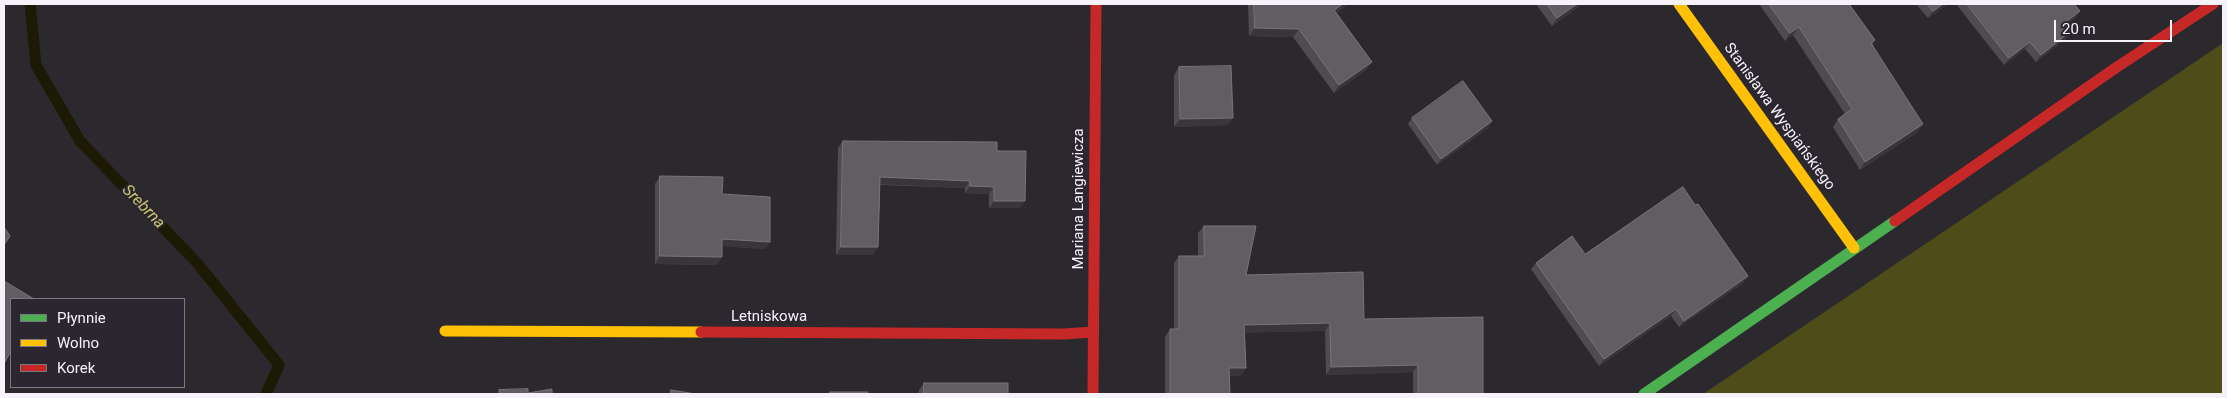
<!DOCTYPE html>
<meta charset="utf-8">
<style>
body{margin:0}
#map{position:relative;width:2227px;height:398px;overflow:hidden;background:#2b282e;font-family:Roboto,sans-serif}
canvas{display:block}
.frame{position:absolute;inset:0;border:5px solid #f6f2f9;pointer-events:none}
.legend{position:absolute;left:10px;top:298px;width:175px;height:90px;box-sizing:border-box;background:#2b2630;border:1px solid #7c7880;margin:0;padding:6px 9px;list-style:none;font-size:15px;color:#f6f2f9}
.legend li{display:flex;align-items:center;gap:10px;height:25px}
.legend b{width:25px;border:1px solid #7c7880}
.scale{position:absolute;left:2054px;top:20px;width:118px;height:22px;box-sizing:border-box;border:2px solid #f6f2f9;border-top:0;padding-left:6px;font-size:15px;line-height:18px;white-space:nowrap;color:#f6f2f9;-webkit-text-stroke:4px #2b2630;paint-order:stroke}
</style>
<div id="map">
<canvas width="2227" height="398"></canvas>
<div class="frame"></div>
<ul class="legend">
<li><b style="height:6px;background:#4caf50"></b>Płynnie</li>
<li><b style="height:6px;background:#ffc107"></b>Wolno</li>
<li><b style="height:6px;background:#c62828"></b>Korek</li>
</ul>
<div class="scale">20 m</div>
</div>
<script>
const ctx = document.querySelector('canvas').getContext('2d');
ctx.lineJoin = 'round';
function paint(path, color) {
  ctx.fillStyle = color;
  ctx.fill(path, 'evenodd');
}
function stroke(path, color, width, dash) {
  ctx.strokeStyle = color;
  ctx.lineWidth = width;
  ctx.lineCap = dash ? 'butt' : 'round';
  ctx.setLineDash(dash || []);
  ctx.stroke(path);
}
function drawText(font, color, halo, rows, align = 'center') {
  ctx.font = font + ' Roboto,sans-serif';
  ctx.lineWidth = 4;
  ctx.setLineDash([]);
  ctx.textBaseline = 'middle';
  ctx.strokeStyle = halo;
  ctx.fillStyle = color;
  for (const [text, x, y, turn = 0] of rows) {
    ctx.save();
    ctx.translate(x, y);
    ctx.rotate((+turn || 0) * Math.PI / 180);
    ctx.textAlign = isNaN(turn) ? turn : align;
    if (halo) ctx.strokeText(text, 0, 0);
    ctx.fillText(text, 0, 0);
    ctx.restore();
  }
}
paint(new Path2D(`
 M 2223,43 L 2223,394 L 1703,394 Z`), '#4e4c18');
stroke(new Path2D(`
 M 30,4 L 36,65 L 80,141 L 198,264 L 279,365 L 266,394`), '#1c1a04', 11);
stroke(new Path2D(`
 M 1644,394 L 1895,221`), '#4caf50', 11);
stroke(new Path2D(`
 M 1679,4 L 1854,248
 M 445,331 L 701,332`), '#ffc107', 11);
stroke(new Path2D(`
 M 1895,221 L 2117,67 L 2213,4
 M 701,332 L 1064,334 L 1093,332
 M 1093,394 L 1096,4`), '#c62828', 11);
paint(new Path2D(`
 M 1248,4 L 1349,4 L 1336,12 L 1372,62 L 1366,70 L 1334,93 L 1293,37 L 1249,36 Z
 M 1536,4 L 1582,4 L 1552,26 Z
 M 1759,4 L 1849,4 L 1875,40 L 1872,45 L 1918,132 L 1860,170 L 1833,127 L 1838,119 L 1845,114 L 1793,35 L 1785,41 Z
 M 1916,4 L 1948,4 L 1928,18 Z
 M 1956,4 L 2074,4 L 2080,11 L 2075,18 L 2067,24 L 2072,30 L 2068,37 L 2036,62 L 2025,49 L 2004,65 Z
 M 1179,67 L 1233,118 L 1227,125 L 1174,127 L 1174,75 Z
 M 1412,118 L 1492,121 L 1488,128 L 1437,165 L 1408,124 Z
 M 843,141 L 997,151 L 1020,208 L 989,208 L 989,194 L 965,193 L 965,188 L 880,185 L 878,247 L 873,255 L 836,255 L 838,148 Z
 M 660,176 L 722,194 L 770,242 L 765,249 L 722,246 L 722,257 L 717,265 L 655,264 L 655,184 Z
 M 1695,205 L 1748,276 L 1743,283 L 1679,327 L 1671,316 L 1599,366 L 1531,269 L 1536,263 L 1585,254 Z
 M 1204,226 L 1246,275 L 1364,319 L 1483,394 L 1413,394 L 1413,372 L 1326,375 L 1325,331 L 1245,332 L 1246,368 L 1240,376 L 1230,376 L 1230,394 L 1165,394 L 1165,337 L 1170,329 L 1174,329 L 1174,263 L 1179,256 L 1198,256 L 1198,233 Z
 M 924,383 L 1008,394 L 919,394 L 919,390 Z`), '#4f4c51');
paint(new Path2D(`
 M 1343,4 L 1349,4 L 1329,18 L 1334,10 Z
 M 1577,4 L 1582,4 L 1552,26 L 1557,18 Z
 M 1943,4 L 1948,4 L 1928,18 L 1933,11 Z
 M 2080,11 L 2075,18 L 2061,29 L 2066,22 Z
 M 1799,27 L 1793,35 L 1785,41 L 1790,33 Z
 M 1255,28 L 1299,29 L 1293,37 L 1249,36 Z
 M 2072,30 L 2068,37 L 2036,62 L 2041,55 Z
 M 2030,42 L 2025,49 L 2004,65 L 2009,58 Z
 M 1372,62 L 1366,70 L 1334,93 L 1339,85 Z
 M 1233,118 L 1227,125 L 1174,127 L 1180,119 Z
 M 1492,121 L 1488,128 L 1437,165 L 1441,159 Z
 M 1923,124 L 1918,132 L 1860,170 L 1865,162 Z
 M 880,177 L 970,181 L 965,188 L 875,184 Z
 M 970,186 L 994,187 L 989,194 L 965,193 Z
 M 994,201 L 1025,201 L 1020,208 L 989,208 Z
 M 722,239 L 770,242 L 765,249 L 717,246 Z
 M 841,247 L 878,247 L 873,255 L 836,255 Z
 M 660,256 L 722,257 L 717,265 L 655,264 Z
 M 1748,276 L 1743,283 L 1679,327 L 1684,321 Z
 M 1676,309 L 1671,316 L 1599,366 L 1604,359 Z
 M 1330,323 L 1325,331 L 1239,333 L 1244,325 Z
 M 1418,365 L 1413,372 L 1326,375 L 1331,367 Z
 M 1229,368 L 1246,368 L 1240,376 L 1224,376 Z`), '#39363b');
const building = new Path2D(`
 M 1254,4 L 1343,4 L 1334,10 L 1372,62 L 1339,85 L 1299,29 L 1255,28 Z
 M 1547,4 L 1577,4 L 1557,18 Z
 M 1769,4 L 1849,4 L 1875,40 L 1871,43 L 1923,124 L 1865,162 L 1838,119 L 1852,109 L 1799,27 L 1790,33 Z
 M 1927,4 L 1943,4 L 1933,11 Z
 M 1967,4 L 2074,4 L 2080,11 L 2066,22 L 2072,30 L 2041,55 L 2030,42 L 2009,58 Z
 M 1231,66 L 1233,118 L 1180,119 L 1179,67 Z
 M 1463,81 L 1492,121 L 1441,159 L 1412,118 Z
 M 843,141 L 997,142 L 997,151 L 1026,151 L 1025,201 L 994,201 L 994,187 L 970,186 L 970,181 L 880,177 L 878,247 L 841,247 Z
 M 660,176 L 723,177 L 722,194 L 770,197 L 770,242 L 722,239 L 722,257 L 660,256 Z
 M 1683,187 L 1695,205 L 1698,204 L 1748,276 L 1684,321 L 1676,309 L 1604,359 L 1536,263 L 1572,236 L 1585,254 Z
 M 1204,226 L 1256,226 L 1246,275 L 1363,272 L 1364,319 L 1483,317 L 1483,394 L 1418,394 L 1418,365 L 1331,367 L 1330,323 L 1244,325 L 1246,368 L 1229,368 L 1230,394 L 1170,394 L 1170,329 L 1179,329 L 1179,256 L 1204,256 Z
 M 4,227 L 10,236 L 4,245 Z
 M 4,281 L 34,299 L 11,299 L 11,351 L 5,362 L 4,361 Z
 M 924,383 L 1008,383 L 1008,394 L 924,394 Z
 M 528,389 L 528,393 L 552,389 L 552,394 L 499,394 L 499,390 Z
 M 671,390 L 696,394 L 671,394 Z
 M 830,392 L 868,392 L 867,394 L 830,394 Z`);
paint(building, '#615d63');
stroke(building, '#78757a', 1);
drawText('15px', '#f6f2f9', '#2b2630', [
 ["Stanisława Wyspiańskiego",1779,117,54],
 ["Mariana Langiewicza",1079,199,-90],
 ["Letniskowa",769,317]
]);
drawText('italic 16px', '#c8c66e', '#2b2630', [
 ["Srebrna",143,207,46]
]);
</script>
